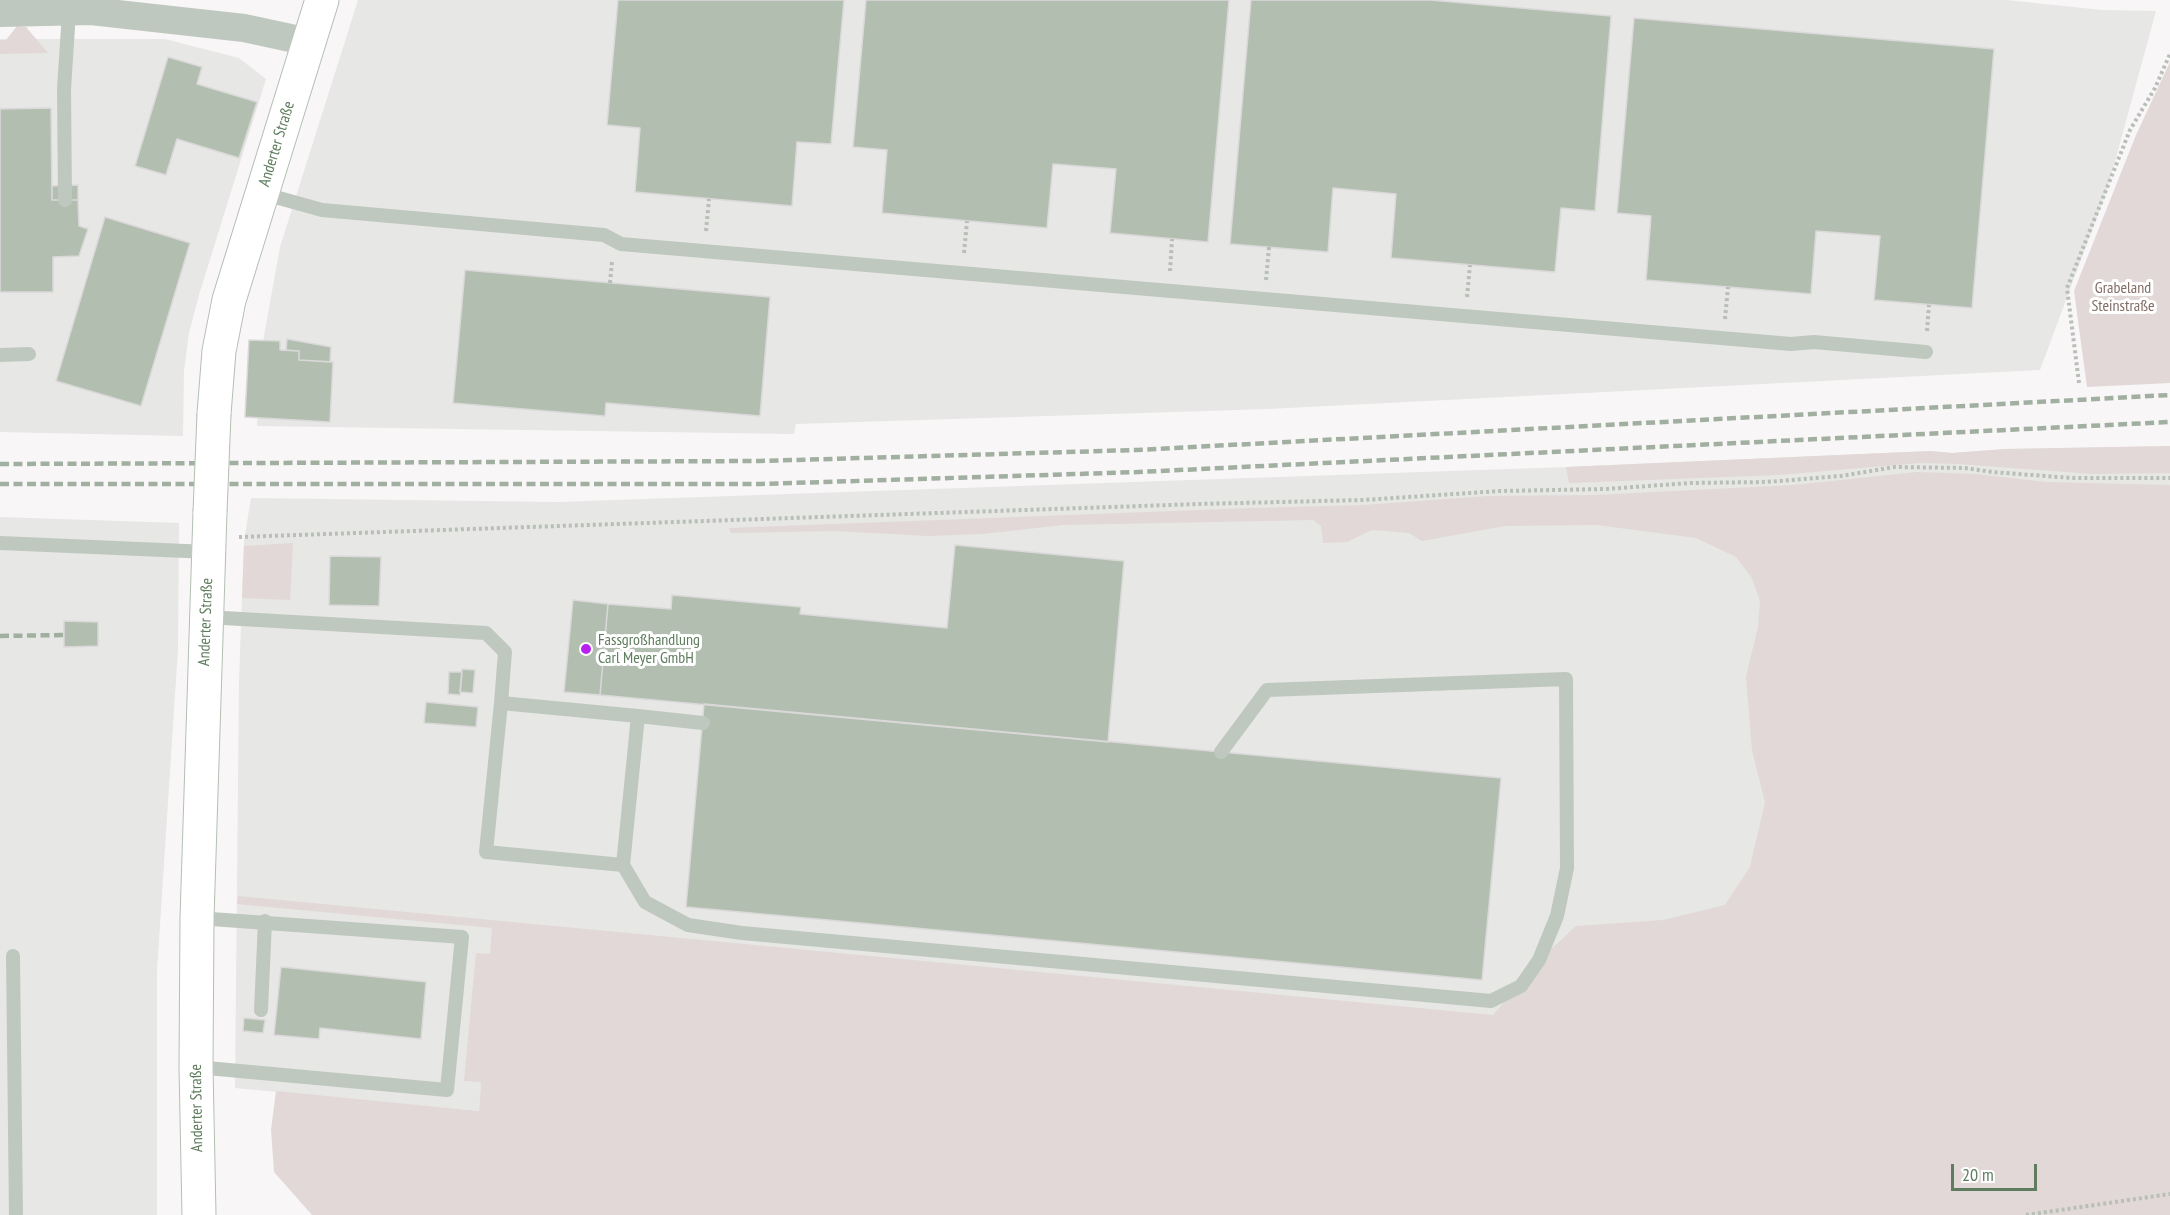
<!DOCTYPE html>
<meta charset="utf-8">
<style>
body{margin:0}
#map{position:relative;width:2170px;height:1215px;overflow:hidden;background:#f9f6f7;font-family:"PT Sans Narrow",sans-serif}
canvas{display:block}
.scale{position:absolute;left:1951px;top:1164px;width:86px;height:27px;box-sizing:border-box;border:3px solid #5f7d5e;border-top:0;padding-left:8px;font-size:18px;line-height:21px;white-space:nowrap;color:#5f7d5e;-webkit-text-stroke:4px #fff;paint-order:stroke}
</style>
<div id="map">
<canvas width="2170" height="1215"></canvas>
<div class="scale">20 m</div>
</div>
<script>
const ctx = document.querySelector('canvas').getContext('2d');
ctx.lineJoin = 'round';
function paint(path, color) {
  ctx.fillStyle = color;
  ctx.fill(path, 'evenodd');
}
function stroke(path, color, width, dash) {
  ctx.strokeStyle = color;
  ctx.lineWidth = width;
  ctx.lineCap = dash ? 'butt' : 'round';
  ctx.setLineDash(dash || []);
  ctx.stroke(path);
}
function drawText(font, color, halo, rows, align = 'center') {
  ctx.font = font + ' "PT Sans Narrow",sans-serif';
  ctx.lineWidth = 6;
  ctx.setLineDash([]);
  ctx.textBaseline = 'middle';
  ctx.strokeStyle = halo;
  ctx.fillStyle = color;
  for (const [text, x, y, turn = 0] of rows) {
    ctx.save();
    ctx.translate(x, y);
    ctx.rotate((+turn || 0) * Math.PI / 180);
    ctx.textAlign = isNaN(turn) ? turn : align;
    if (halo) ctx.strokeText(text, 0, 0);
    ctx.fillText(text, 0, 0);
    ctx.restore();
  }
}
paint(new Path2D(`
 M 358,0 L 2007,0 L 2102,10 L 2156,11 L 2108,187 L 2040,370 L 1268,409 L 796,424 L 794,434 L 257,426 L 260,358 L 280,247 Z
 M 0,39 L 165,39 L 239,58 L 266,79 L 199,295 L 189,333 L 184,371 L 183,436 L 0,432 Z
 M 2170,446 L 2170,553 L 1767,1041 L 491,954 L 479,1111 L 235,1088 L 239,681 L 244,541 L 251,498 L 558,502 L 1566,467 L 1930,451 L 1952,453 L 2005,449 Z
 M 0,517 L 179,523 L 178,649 L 157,971 L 157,1215 L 0,1215 Z`), '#e7e7e5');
paint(new Path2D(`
 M 17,26 L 26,27 L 48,53 L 0,54 L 0,40 L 6,40 Z
 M 2170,62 L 2170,383 L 2087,387 L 2074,291 L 2136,135 Z
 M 2170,446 L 2170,473 L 2092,474 L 1958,464 L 1920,463 L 1779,475 L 1569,483 L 1566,467 L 1930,451 L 1952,453 L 2005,449 Z
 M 1917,472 L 1976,474 L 2046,482 L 2170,485 L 2170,1215 L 312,1215 L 274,1172 L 271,1130 L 276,1091 L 479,1111 L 481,1082 L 464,1081 L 476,953 L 490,954 L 492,928 L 237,904 L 238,896 L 1493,1015 L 1547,953 L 1576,926 L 1663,920 L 1725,905 L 1750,867 L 1765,802 L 1752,750 L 1746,677 L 1758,627 L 1760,601 L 1752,578 L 1736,557 L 1696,538 L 1597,525 L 1505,526 L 1422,541 L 1409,533 L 1372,530 L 1347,542 L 1323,543 L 1321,526 L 1313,520 L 1063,525 L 983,534 L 928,536 L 835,531 L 731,533 L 729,528 L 1252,508 L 1363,505 L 1488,496 L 1595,495 L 1793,485 Z
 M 293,543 L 290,600 L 242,598 L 244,546 Z`), '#e1d8d7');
const building = new Path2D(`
 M 618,0 L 844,0 L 831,144 L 797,142 L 792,206 L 635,192 L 640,128 L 607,125 Z
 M 866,0 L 1229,0 L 1208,242 L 1110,233 L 1116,169 L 1053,164 L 1047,228 L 882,213 L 887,150 L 853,147 Z
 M 1251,0 L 1430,0 L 1611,16 L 1595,211 L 1561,208 L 1555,272 L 1391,258 L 1396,194 L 1333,188 L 1328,252 L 1230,244 Z
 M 1634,18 L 1994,49 L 1972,308 L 1874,300 L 1880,236 L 1816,231 L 1811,294 L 1646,280 L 1651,216 L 1617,213 Z
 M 168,57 L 202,67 L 197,84 L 257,102 L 239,158 L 177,139 L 166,175 L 135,166 Z
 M 51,108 L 52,200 L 78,200 L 79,226 L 88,229 L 79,256 L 53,257 L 53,292 L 0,292 L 0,109 Z
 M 78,185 L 78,200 L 52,200 L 52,186 Z
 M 105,217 L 190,243 L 141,406 L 56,381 Z
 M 465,270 L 770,297 L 760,416 L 606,403 L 605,416 L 453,403 Z
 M 287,339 L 331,347 L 330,362 L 299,360 L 299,351 L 286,350 Z
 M 249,340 L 280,341 L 280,350 L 299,351 L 299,360 L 333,362 L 330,422 L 245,417 Z
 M 955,545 L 1124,561 L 1108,742 L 600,695 L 608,604 L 671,609 L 672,595 L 801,607 L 800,614 L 947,628 Z
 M 330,556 L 381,557 L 379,606 L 329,605 Z
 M 573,600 L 608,604 L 600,695 L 564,692 Z
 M 64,621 L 98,622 L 98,646 L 64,647 Z
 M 462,669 L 475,670 L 473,693 L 460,692 Z
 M 449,672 L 462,672 L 460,695 L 448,694 Z
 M 426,702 L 478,707 L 476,727 L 424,723 Z
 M 704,704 L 1501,778 L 1482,980 L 686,907 Z
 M 281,967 L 426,982 L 421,1039 L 320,1028 L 319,1039 L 274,1035 Z
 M 244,1018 L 265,1020 L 263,1033 L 243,1031 Z`);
paint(building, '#b2bfb0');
stroke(building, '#dbd8d9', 1.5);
const secondary = new Path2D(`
 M 214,414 L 219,351 L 229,300 L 322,0
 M 199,1215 L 196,1067 L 197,918 L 210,512`);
stroke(secondary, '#b4bfb3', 35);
stroke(new Path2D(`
 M 706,231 L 709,199
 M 964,253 L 967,221
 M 1170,271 L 1172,239
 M 1266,280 L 1269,247
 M 610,283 L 612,262
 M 1467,297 L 1470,265
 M 1725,319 L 1728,287
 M 1927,331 L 1929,305
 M 2079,383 L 2067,288 L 2130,130 L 2155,88 L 2170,54
 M 239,537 L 1199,504 L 1363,500 L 1500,491 L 1606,489 L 1690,483 L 1766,482 L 1841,476 L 1895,467 L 1965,468 L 1992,472 L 2072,478 L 2170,478
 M 2026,1215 L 2170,1194`), '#b8bfb7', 4, [3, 3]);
stroke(new Path2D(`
 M 261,193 L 322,210 L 604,235 L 621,244 L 1791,344 L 1814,342 L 1926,352
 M 65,200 L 64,89 L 69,12
 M 0,355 L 29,354
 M 0,543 L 209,552
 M 206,617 L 486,633 L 505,652 L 501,703 L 638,716 L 623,865 L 486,852 L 501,703
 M 638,716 L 703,723
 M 623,865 L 645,902 L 688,925 L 742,933 L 1491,1001 L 1521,986 L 1539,960 L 1557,916 L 1567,868 L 1566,679 L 1267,690 L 1221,752
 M 13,956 L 16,1215
 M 261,1010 L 265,921
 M 196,1067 L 447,1090 L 462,937 L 197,918`), '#bfc8bf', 14);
stroke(new Path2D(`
 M 0,13 L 91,11 L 244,28 L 309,42`), '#bfc8bf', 28);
stroke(secondary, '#fff', 33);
stroke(new Path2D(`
 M 0,464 L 760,461 L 1136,450 L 2170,395
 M 0,484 L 761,484 L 1139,472 L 2170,422
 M 0,636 L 64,635`), '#a1afa0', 4.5, [9, 4.5]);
const secondaryBridge = new Path2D(`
 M 210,512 L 214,414`);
stroke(secondaryBridge, '#b4bfb3', 35, []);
stroke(secondaryBridge, '#fff', 33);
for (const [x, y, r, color] of [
 [586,649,6,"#b820ef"]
]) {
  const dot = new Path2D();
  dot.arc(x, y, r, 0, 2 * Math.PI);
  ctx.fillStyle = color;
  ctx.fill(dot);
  stroke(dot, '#fff', 2);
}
drawText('16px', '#5f7d5e', '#fff', [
 ["Anderter Straße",277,144,-73],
 ["Anderter Straße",206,622,-88],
 ["Anderter Straße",197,1108,-91]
]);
drawText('16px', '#806d65', '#fff', [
 ["Grabeland",2123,288],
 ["Steinstraße",2123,306]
]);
drawText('16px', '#5f7d5e', '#fff', [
 ["Fassgroßhandlung",598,640],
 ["Carl Meyer GmbH",598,658]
], 'left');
</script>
